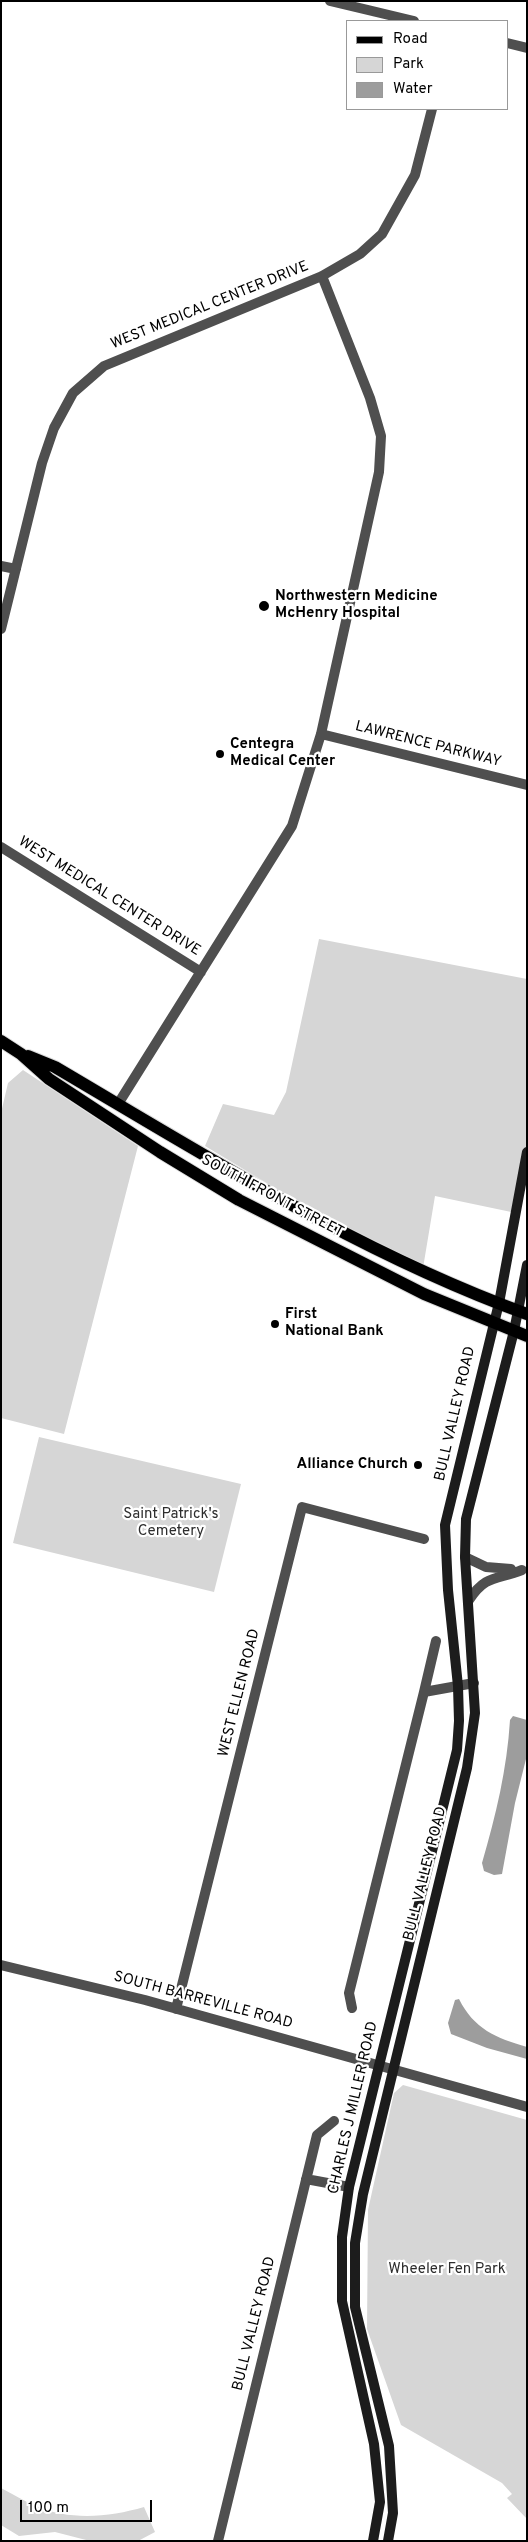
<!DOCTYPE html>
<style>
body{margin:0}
#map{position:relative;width:528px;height:2542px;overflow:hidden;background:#fff;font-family:Overpass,sans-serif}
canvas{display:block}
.frame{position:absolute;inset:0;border:2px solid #000;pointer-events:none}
.legend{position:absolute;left:346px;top:20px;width:162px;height:90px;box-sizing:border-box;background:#fff;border:1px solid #999;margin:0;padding:6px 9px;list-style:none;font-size:15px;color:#000}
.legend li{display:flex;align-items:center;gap:10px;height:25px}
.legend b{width:25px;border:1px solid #999}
.scale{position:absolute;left:20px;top:2500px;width:132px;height:22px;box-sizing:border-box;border:2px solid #000;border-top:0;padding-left:6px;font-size:15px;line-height:18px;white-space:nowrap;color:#000;-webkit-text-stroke:4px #fff;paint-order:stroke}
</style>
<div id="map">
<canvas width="528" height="2542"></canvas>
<div class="frame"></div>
<ul class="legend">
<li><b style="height:6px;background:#000"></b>Road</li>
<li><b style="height:14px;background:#d6d6d6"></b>Park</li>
<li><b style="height:14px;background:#9d9d9d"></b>Water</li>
</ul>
<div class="scale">100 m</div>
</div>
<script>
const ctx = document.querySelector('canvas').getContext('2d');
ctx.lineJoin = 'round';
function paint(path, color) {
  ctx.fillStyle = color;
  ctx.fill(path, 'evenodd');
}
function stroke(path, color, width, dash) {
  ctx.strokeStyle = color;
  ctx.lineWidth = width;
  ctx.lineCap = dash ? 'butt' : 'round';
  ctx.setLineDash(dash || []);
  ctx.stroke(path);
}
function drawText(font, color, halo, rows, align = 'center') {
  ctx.font = font + ' Overpass,sans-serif';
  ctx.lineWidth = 4.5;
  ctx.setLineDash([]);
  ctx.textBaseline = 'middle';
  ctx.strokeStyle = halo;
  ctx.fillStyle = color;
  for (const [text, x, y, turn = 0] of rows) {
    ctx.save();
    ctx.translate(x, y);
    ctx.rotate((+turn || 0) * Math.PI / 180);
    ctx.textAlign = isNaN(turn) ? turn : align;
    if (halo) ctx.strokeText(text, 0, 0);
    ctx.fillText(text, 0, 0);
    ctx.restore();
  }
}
paint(new Path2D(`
 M 319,939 L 527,979 L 527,1150 L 516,1213 L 435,1196 L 423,1268 L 368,1244 L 205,1146 L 223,1104 L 274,1115 L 286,1092 Z
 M 23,1070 L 138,1146 L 64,1434 L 1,1418 L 1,1113 L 8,1083 Z
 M 39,1437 L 241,1484 L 214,1592 L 13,1543 Z
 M 403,2085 L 527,2120 L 527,2519 L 507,2498 L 512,2494 L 502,2483 L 401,2425 L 367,2329 L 368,2210 L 394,2093 Z
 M 1,2488 C 13,2494 24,2501 36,2506 C 70,2521 110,2517 144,2507 L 155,2532 L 138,2541 L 90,2541 L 55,2532 L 19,2536 L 1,2525 Z`), '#d6d6d6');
paint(new Path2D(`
 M 513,1716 L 527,1720 L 527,1755 L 515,1803 L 502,1874 L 494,1875 L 484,1871 L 482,1863 C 496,1815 507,1769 510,1720 Z
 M 459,1999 C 474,2029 496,2038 527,2047 L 527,2059 L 487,2048 L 451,2034 L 448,2023 L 455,2000 Z`), '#9d9d9d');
const primary = new Path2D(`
 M 1,1041 L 21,1054 L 49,1079 L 160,1152 L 239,1200 L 424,1294 L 527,1336
 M 28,1056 L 55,1067 C 208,1157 359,1253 527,1314`);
stroke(primary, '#dbdbdb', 14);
stroke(new Path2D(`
 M 330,1 L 414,21
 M 507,43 L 527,48
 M 1,566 L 16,569
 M 1,629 L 42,463 L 54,428 L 73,393 L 104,366 L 322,276 L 360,254 L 382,234 L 415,175 L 432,109
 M 321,734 L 527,785
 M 1,847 L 201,972
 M 118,1104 L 292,826 L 321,734 L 379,472 L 381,436 L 370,398 L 322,276
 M 465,1557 L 486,1567 L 511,1569
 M 469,1600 C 486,1574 497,1580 522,1570
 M 424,1692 L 436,1641
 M 1,1965 L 145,2000 L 527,2107
 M 352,2008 L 349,1993 L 424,1692 L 474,1683
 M 176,2009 L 302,1507 L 424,1539
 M 306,2179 L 349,2187
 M 218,2541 L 317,2135 L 334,2121`), '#4f4f4f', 10);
stroke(new Path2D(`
 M 373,2541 L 380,2502 L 374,2444 L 342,2301 L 342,2237 L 349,2187 L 457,1750 L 459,1721 L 458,1686 L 448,1590 L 445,1525 L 499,1303 L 527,1152
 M 388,2541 L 393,2513 L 389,2446 L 355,2307 L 355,2243 L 363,2194 L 467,1768 L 475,1713 L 465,1557 L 466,1519 L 514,1331 L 527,1265`), '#1c1c1c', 10);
stroke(primary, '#000', 12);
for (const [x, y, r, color] of [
 [264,606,6,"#000"],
 [220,754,5,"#000"],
 [275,1324,5,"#000"],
 [418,1465,5,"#000"]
]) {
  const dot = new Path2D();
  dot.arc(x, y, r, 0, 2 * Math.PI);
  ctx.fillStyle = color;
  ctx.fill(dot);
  stroke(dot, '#fff', 2);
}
drawText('15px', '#000', '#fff', [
 ["WEST MEDICAL CENTER DRIVE",210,306,-22],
 ["LAWRENCE PARKWAY",428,745,14],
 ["WEST MEDICAL CENTER DRIVE",109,897,32],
 ["SOUTH FRONT STREET",272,1197,28],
 ["BULL VALLEY ROAD",456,1414,-77],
 ["WEST ELLEN ROAD",240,1693,-76],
 ["BULL VALLEY ROAD",426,1874,-76],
 ["SOUTH BARREVILLE ROAD",203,2001,15],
 ["CHARLES J MILLER ROAD",354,2108,-77],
 ["BULL VALLEY ROAD",255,2324,-76]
]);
drawText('bold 15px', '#000', '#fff', [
 ["Northwestern Medicine",275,597],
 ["McHenry Hospital",275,614],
 ["Centegra",230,745],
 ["Medical Center",230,762],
 ["First",285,1315],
 ["National Bank",285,1332],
 ["Alliance Church",408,1465,"right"]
], 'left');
drawText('15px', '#2d2d2d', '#fff', [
 ["Saint Patrick's",171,1515],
 ["Cemetery",171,1532],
 ["Wheeler Fen Park",447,2270]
]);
</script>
